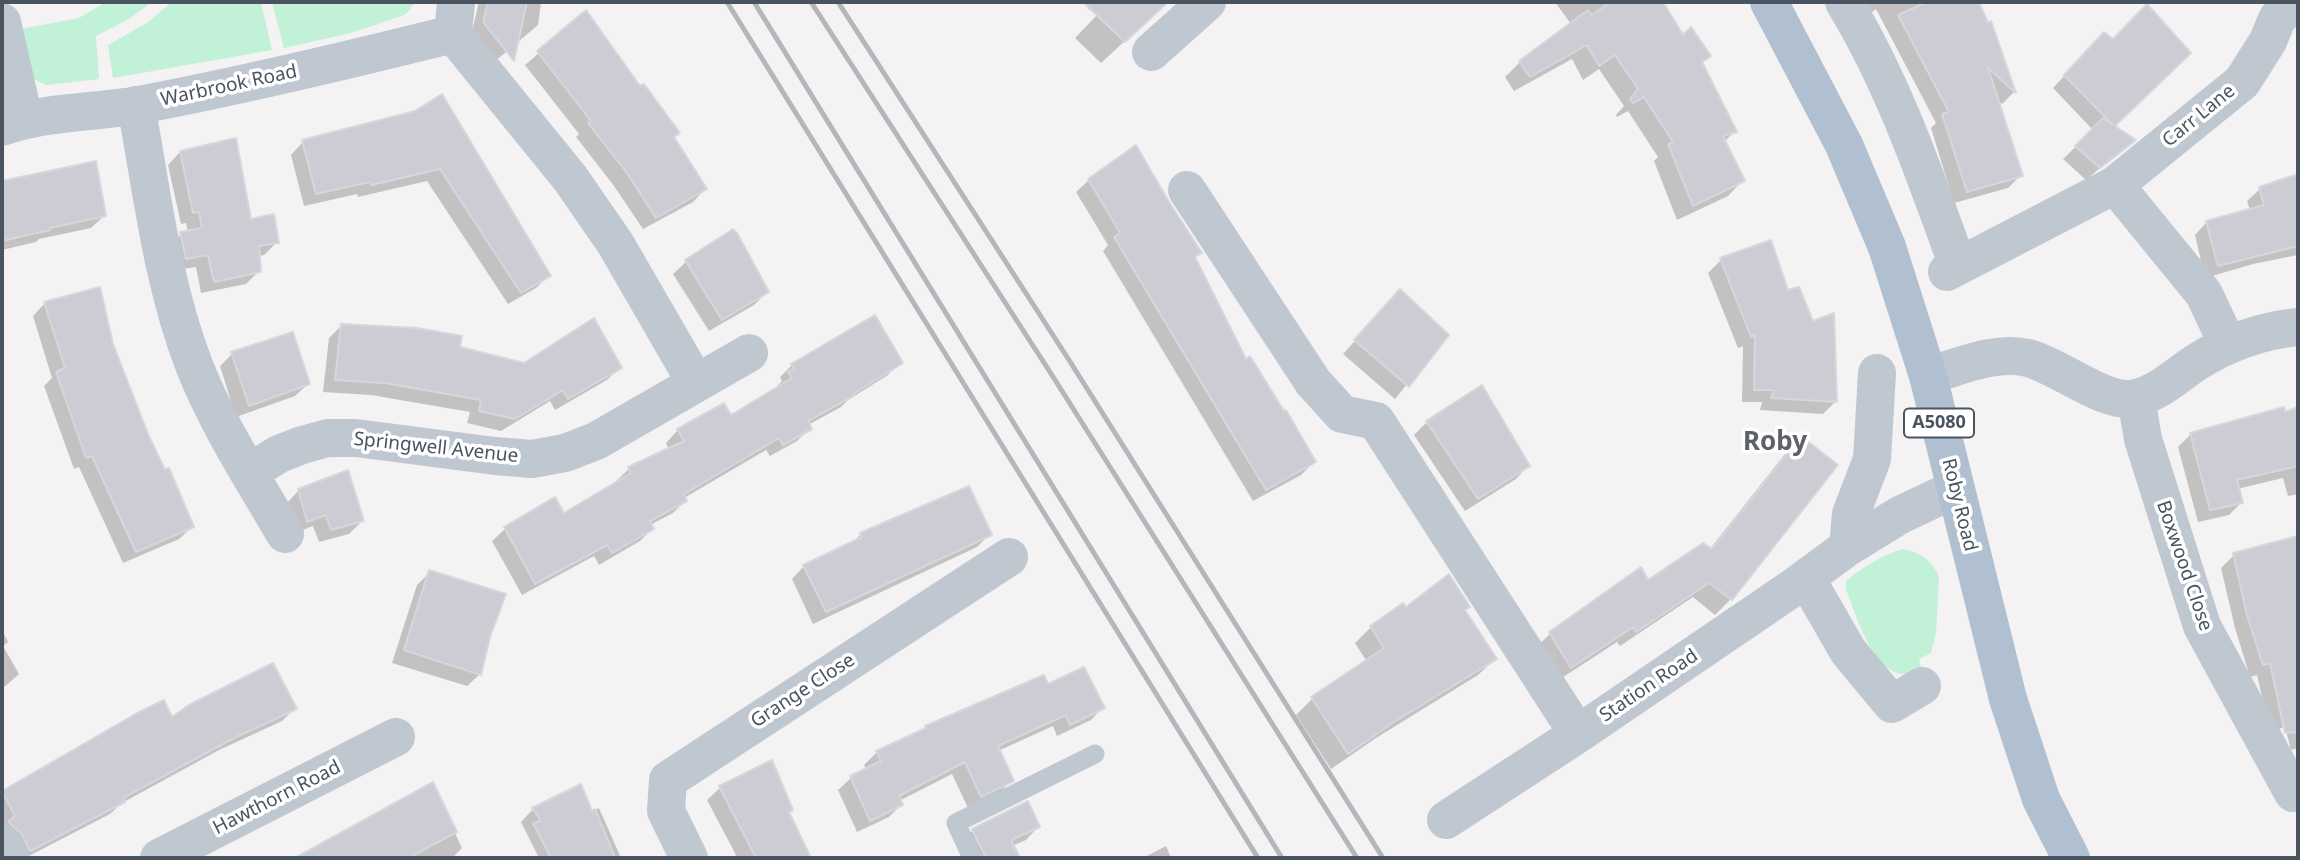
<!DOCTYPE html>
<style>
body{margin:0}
#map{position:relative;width:2300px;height:860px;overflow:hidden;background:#f4f2f2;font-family:"Noto Sans",sans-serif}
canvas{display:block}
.frame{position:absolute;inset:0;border:4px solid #495460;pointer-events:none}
</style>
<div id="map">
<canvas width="2300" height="860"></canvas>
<div class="frame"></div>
</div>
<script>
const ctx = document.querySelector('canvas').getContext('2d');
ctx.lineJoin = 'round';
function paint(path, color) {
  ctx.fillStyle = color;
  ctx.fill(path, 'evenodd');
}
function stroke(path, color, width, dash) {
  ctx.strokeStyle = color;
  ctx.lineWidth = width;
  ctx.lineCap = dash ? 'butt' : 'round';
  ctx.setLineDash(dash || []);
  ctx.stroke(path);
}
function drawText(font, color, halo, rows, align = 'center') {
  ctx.font = font + ' "Noto Sans",sans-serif';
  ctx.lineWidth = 7;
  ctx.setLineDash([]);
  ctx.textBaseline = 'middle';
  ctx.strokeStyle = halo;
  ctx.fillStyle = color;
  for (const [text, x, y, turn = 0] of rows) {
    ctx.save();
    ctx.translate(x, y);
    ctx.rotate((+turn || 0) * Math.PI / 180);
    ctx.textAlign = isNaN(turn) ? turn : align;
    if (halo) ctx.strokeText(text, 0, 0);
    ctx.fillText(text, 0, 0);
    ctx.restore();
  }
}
paint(new Path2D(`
 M 106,2 L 152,2 L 129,19 L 96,36 L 99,79 L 46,85 L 32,78 L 21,29 L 79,18 Z
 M 172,2 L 261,2 L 272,50 L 113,78 L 108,45 L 147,23 Z
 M 272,2 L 415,2 L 408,12 L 404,15 L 351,33 L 284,48 Z
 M 1902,549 C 1919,552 1932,559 1939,577 L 1936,632 L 1931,653 L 1919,659 L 1922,670 C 1918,671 1912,674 1907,674 C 1873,676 1857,616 1846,590 L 1846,581 C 1863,567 1881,556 1902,549 Z`), '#c1f1d6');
paint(new Path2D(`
 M 479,2 L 541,2 L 538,25 L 493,63 L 471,36 Z
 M 1094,2 L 1167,2 L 1101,63 L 1075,38 L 1097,15 L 1087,8 Z
 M 1555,2 L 1661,2 L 1683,37 L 1709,56 L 1701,64 L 1735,131 L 1724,142 L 1743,180 L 1728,196 L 1677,220 L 1654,161 L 1658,157 L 1628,111 L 1617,117 L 1616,115 L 1624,106 L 1599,69 L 1583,80 L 1572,59 L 1514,91 L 1505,77 L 1520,62 L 1571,24 Z
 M 1865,2 L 1977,2 L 1987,25 L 1990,24 L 2014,92 L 2002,104 L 1996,99 L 2021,175 L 2008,188 L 1954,203 L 1931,128 L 1936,123 L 1876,9 L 1872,12 Z
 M 586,13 L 705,189 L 693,202 L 643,229 L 614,186 L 576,137 L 579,134 L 525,65 Z
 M 2113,41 L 2188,53 L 2112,126 L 2133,140 L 2086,180 L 2063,159 L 2093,130 L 2053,88 L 2091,47 Z
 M 416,112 L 548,276 L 536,288 L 508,304 L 427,181 L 358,197 L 357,194 L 304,206 L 291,155 L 303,142 Z
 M 180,152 L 249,221 L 277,242 L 264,255 L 258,256 L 259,271 L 246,284 L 201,293 L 196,267 L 174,270 L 169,246 L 181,234 L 188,232 L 186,223 L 181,224 L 168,165 Z
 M 52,171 L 104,216 L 91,228 L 39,239 L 36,242 L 2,250 L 2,183 Z
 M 2298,176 L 2298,255 L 2253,264 L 2205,278 L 2195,235 L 2207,222 L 2250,210 L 2247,201 L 2260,189 Z
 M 1089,180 L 1200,252 L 1193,259 L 1245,361 L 1314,462 L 1301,475 L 1253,501 L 1103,251 L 1108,245 L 1076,192 Z
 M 733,232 L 767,292 L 754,305 L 709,331 L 673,274 L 686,262 Z
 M 1721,260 L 1787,293 L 1836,401 L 1823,414 L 1760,410 L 1762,402 L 1742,402 L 1743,346 L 1738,348 L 1708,273 Z
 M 45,303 L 112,344 L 146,434 L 192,527 L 179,539 L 123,563 L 79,467 L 74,469 L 44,386 L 52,378 L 33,316 Z
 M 1388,304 L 1447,335 L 1395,399 L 1343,354 Z
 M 341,326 L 524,365 L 620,367 L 607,380 L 555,410 L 550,401 L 501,431 L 467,423 L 470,412 L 371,395 L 323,392 L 329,338 Z
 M 232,354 L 308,384 L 295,396 L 236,417 L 220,366 Z
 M 900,362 L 888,375 L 848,400 L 841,407 L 808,425 L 810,428 L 797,441 L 770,456 L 766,450 L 684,498 L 685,501 L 673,513 L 650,525 L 652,529 L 640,541 L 599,565 L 594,556 L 522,595 L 492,541 L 505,529 L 555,500 L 564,515 L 618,484 L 616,481 L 629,469 L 669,450 L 666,443 L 678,430 L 731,418 L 778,389 L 777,386 L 782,381 L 780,377 L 792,365 Z
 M 2298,409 L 2298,494 L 2288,496 L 2283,478 L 2237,489 L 2241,503 L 2229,515 L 2198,522 L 2178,447 L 2191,434 L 2284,415 Z
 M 1427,422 L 1528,466 L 1516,479 L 1465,511 L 1414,435 Z
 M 1801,438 L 1731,599 L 1715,615 L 1693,597 L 1620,646 L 1617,642 L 1554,683 L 1534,649 L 1550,634 L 1710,549 L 1785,454 Z
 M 299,490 L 362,521 L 349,534 L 319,542 L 313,526 L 295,533 L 287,503 Z
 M 861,534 L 989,535 L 977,547 L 813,624 L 792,579 L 804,566 L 851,544 Z
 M 2290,540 L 2298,579 L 2298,748 L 2291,750 L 2285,727 L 2270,731 L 2257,675 L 2250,677 L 2235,628 L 2221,568 L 2234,555 Z
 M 430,572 L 489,637 L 480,674 L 467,686 L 392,663 L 417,585 Z
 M 1405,609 L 1464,611 L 1495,659 L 1478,675 L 1376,738 L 1331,769 L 1296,715 L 1312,699 L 1367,662 L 1355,643 L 1371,627 Z
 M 2,630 L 8,642 L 3,646 L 19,674 L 2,689 Z
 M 1047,686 L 1103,707 L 1091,720 L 1057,736 L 1053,726 L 998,751 L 1012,780 L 999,793 L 968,808 L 952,774 L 899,801 L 901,805 L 889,817 L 857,832 L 838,790 L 851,778 L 867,770 L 864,765 L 877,752 L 921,732 L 926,727 Z
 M 295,708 L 282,721 L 219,750 L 122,803 L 110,814 L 25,858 L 2,827 L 3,792 L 172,720 Z
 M 432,785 L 462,848 L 452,858 L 295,858 Z
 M 720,788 L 787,814 L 807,858 L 733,858 L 736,855 L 707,800 Z
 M 599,808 L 621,858 L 539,858 L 521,822 L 533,809 L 591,813 Z
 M 1038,827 L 1026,840 L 1012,846 L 1018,858 L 968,858 L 960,843 L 973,830 Z
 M 1166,846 L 1171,858 L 1143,858 Z`), '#0003');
const building = new Path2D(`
 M 488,2 L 527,2 L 514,61 L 483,22 Z
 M 1083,2 L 1168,2 L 1125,42 Z
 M 1610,2 L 1663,2 L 1683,35 L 1691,27 L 1711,56 L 1702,62 L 1737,132 L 1723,136 L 1745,181 L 1693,206 L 1668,144 L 1673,142 L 1644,97 L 1633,103 L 1630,99 L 1638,89 L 1615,55 L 1599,66 L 1587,45 L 1530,77 L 1519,61 L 1588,10 L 1592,15 Z
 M 1927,2 L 1979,2 L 1988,23 L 1991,21 L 2016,93 L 1988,68 L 2023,176 L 1967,192 L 1942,114 L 1949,112 L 1898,15 Z
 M 2147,4 L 2191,53 L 2115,126 L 2136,140 L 2100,168 L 2075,146 L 2103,118 L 2113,125 L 2064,75 L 2104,32 L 2113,39 Z
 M 586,10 L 640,86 L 644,84 L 680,133 L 674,137 L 707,189 L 656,218 L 627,173 L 588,123 L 591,121 L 537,51 Z
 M 442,94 L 551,276 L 521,293 L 440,169 L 371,185 L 370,182 L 316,194 L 302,140 L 415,111 Z
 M 236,138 L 251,219 L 274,214 L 279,243 L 259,246 L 261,272 L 214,282 L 208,255 L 186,259 L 180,232 L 202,228 L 199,212 L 193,213 L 180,151 Z
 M 1136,145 L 1169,202 L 1202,253 L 1195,257 L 1246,359 L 1250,356 L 1284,411 L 1286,410 L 1316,462 L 1266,490 L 1114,237 L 1120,233 L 1088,179 Z
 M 96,161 L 106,216 L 50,228 L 50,230 L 2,241 L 2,181 Z
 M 2298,174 L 2298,246 L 2218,266 L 2206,221 L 2264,205 L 2259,187 Z
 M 733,229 L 737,233 L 769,292 L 722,320 L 685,260 Z
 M 1771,240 L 1788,290 L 1799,287 L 1813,321 L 1834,313 L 1837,402 L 1771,398 L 1774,390 L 1754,390 L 1755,335 L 1751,337 L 1720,258 Z
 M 100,287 L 113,344 L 148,434 L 165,470 L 169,468 L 194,527 L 136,552 L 92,456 L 86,458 L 56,372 L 65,368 L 44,302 Z
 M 1400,289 L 1449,335 L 1409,387 L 1354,340 Z
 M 875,315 L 903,363 L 855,393 L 855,395 L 808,421 L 812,429 L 783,445 L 779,438 L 684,494 L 687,501 L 650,521 L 654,529 L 612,553 L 607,545 L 535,584 L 504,527 L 555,497 L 564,513 L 631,473 L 628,467 L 684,441 L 677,429 L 724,403 L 731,415 L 792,378 L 788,372 L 794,368 L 791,364 Z
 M 594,318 L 622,368 L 568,399 L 563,390 L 515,419 L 479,411 L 481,400 L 385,383 L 335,380 L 341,324 L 417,328 L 462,336 L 460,347 L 524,363 Z
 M 293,332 L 310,384 L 249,406 L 231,352 Z
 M 1482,385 L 1530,466 L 1478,499 L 1426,421 Z
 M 2284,407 L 2285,412 L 2298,407 L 2298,466 L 2237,480 L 2243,503 L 2210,510 L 2190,433 Z
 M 1801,436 L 1838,465 L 1732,600 L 1709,583 L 1636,632 L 1633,627 L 1571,668 L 1549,632 L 1641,567 L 1648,580 L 1703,543 L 1712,549 Z
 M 348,470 L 364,521 L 331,530 L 326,515 L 307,522 L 298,489 Z
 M 969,486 L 992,535 L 826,612 L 803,565 L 862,537 L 860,533 Z
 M 2298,536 L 2298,732 L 2285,733 L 2270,663 L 2263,665 L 2247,615 L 2233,553 Z
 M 429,570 L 506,594 L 490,637 L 481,675 L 404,650 Z
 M 1449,574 L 1470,607 L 1465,610 L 1497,659 L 1394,722 L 1348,754 L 1311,697 L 1384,648 L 1370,626 L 1403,603 L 1406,607 Z
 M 273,663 L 297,709 L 234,738 L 123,798 L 125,802 L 30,851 L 21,833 L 10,824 L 9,821 L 15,816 L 2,791 L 139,712 L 164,700 L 172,717 L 189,705 Z
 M 1084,667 L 1105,708 L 1070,725 L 1066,715 L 998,746 L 1014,781 L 981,797 L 965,762 L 899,796 L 903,805 L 870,821 L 850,776 L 881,761 L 876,751 L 926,728 L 925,726 L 1044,675 L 1048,684 Z
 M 772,760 L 793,810 L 789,812 L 811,858 L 756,858 L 719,786 Z
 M 433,782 L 457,832 L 408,858 L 295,858 Z
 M 581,784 L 592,811 L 595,809 L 615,858 L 551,858 L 533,823 L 541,821 L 532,808 Z
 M 1028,801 L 1040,827 L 1011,840 L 1020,858 L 986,858 L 972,829 Z`);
paint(building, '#cccdd4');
stroke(building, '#d6d7dd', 2);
stroke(new Path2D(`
 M 972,858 L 956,823 L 1095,754`), '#bfc8d1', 19);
stroke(new Path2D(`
 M 456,2 L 453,34 L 570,178 L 615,243 L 696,383
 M 1844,2 C 1894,84 1925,176 1958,266
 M 2,22 L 24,119
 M 1151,52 L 1207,2
 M 136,105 C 152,192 162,282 194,365 C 217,424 253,479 285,534
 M 2,127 C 46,111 93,113 139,105 C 245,85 349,60 453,34
 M 2115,185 L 2204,294 L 2228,345
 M 1187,190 L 1313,382 L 1342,414 L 1376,421 L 1578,734
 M 1947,272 L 2115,185 L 2242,82 L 2268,41 L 2277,19 L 2294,2
 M 1928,376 C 1958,367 1996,350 2028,358 C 2060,366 2106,406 2137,398 C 2160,392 2178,374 2197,362 C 2226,343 2264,330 2298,327
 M 2136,398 L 2143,439 L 2202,626 L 2293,793 L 2298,791
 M 250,472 L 279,454 L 302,445 L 328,438 L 356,438 L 495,456 L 532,459 L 565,453 L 596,441 L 749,353
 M 1848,547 L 1851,514 L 1872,459 L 1877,373
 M 1806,578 L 1848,651 L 1892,704 L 1922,686
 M 1446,820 L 1578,734 L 1791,589 L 1848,547 L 1900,515 L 1955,489
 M 2,844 L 10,858
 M 159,858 L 396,737
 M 689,858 L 666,811 L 668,780 L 1009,557`), '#bfc8d1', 38);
stroke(new Path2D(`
 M 1769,2 L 1844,145 L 1887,247 L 1928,376 L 2008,699 L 2041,799 L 2071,858`), '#b1c0d0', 38);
stroke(new Path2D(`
 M 727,2 L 1258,858
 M 754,2 L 1282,858
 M 811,2 L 1050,372 L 1357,858
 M 838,2 L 1069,360 L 1383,858`), '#b4b6bc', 5);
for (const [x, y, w] of [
 [1939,423,70]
]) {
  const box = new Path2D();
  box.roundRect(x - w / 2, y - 14.5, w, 29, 5);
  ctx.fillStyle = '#fff';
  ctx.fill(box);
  stroke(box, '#495460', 2);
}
drawText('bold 18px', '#495460', null, [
 ["A5080",1939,423]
]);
drawText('19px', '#495460', '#fff', [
 ["Warbrook Road",229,86,-12],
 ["Carr Lane",2199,116,-39],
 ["Springwell Avenue",436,448,6],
 ["Roby Road",1959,505,76],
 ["Boxwood Close",2184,566,71],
 ["Station Road",1649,686,-34],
 ["Grange Close",803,691,-33],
 ["Hawthorn Road",277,798,-27]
]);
drawText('bold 26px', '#5e6167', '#fff', [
 ["Roby",1775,443]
]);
</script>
